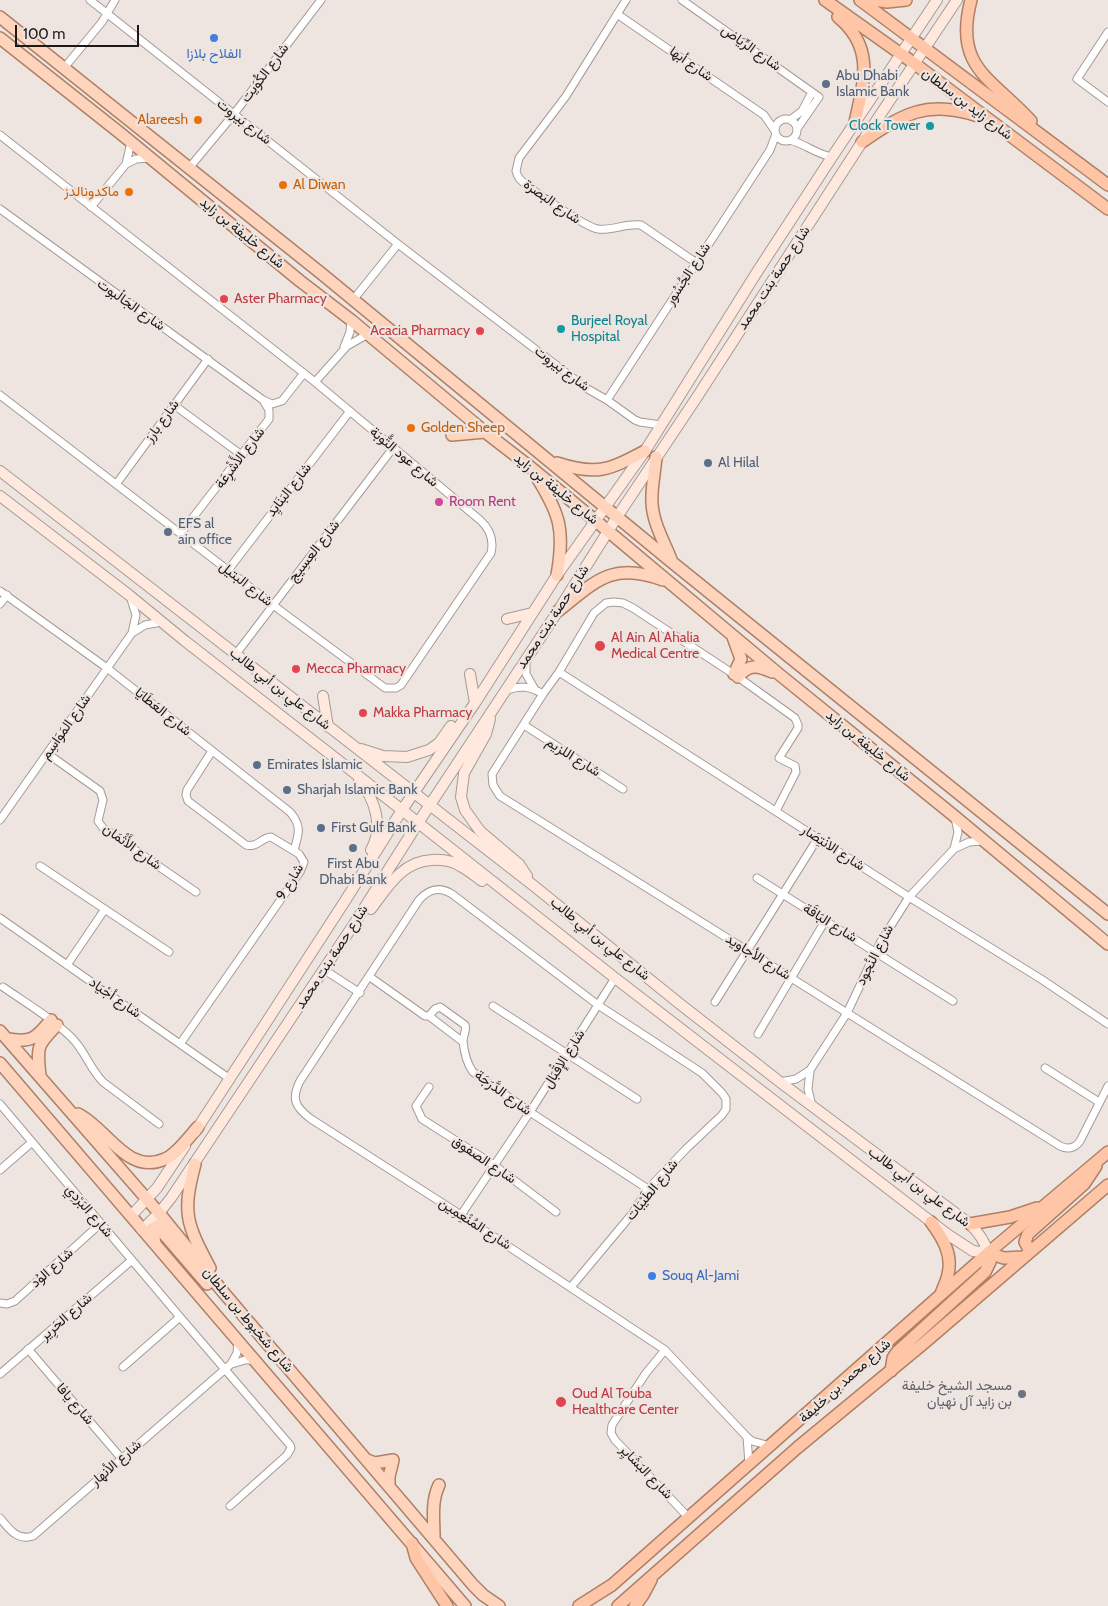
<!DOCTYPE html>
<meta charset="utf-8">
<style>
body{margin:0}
#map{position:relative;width:1108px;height:1606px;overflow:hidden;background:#efe5e0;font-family:Cabin,sans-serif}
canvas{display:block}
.scale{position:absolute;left:15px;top:25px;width:124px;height:22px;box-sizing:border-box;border:2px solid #1d1917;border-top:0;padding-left:6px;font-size:15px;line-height:18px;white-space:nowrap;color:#1d1917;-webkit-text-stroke:4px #efe5e0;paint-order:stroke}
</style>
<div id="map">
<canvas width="1108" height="1606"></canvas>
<div class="scale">100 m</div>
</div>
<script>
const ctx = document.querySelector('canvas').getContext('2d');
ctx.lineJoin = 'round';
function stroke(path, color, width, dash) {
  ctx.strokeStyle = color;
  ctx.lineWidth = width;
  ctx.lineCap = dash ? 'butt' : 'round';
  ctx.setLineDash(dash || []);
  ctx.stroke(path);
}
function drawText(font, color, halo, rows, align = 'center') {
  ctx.font = font + ' Cabin,Vazirmatn,sans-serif';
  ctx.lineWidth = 4.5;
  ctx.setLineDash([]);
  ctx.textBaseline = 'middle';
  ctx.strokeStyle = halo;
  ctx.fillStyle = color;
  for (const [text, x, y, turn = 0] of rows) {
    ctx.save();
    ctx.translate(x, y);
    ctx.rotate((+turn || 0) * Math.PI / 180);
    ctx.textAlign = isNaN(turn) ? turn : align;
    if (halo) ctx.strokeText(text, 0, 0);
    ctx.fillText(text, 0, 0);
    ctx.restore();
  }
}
const minor = new Path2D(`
 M 90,0 L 398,244 L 586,388 L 607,400 L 635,420 L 640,422 L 661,425
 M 626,0 L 566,96 L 519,158 L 516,171 C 517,174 517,175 519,178 C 526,187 587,228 598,229 C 612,231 626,223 641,225 L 695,262
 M 682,0 L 819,97 L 797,129
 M 617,14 L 764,115 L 775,131
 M 1108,32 L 1077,79 L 1108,102
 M 64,68 L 102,22 L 115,0
 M775 130a11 11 0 1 1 22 0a11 11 0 1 1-22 0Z
 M 790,120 L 802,111 L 812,92
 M 0,135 L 315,382 L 480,520 C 490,529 494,540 491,553 L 401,685 L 396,688 L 385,688 L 285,614 L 0,395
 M 790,140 C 805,144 816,154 832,157
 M 126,164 L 136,159 L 150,158
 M 189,168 L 234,114 L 321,0
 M 91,207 L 126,164 L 131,142
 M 0,209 L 263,400 L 272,404 L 282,401 L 304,373
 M 353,300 L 398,244
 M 344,347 L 350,332 L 351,320
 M 315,382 L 347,346 L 368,334
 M 607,400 L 770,150 L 776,134
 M 174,405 L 243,456
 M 117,483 L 208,359
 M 181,533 L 269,419 L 269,410 L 263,400
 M 229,569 L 350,411
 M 0,591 L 107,668 L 290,812 C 302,826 299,834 294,850
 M 0,604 L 7,595
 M 132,633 L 145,625 L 161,622
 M 236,654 L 393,448
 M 526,661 L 526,674 L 534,688
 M 559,672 L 909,897 L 1041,979 L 1108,1024
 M 505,691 C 519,685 530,686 543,694
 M 524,725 L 623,789
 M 48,754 L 100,791 L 103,800 L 98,821 L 103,828 L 196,892
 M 776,811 L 796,772 L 795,766 L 779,758 L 798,728 L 798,725 L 795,718 L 738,677 L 633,608 L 623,603 L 614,602 L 606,603 L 594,613 L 559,672 L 543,694 L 492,774 L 493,785 L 500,796 L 1060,1146 C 1068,1150 1075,1148 1080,1141 L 1108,1086
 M 0,820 L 132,633 L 136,615 L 130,596
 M 954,849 L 958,832 L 955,818
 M 40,866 L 169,952
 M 757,878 L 953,1001
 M 0,918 L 230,1079
 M 67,965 L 105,909
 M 323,969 L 360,993
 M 370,977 L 425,1016 L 429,1016 L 435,1009 L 440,1007 L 465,1025 C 467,1031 463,1035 463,1041 C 464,1051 467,1064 473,1072 L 530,1112 L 648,1189
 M 3,987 C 26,1003 52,1018 72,1038 C 85,1051 90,1069 103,1082 L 159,1124
 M 715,1002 L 818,838
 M 493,1006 L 637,1099
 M 429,1016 L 463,1042
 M 758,1034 L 825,921
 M 180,1044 L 300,872 L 304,862 L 299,854 L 271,837 C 261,838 257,848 246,845 L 188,801 L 186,795 L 187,790 L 212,751
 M 1045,1068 L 1099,1102
 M 810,1071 L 808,1089 L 812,1106
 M 780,1082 L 796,1079 L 810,1070 L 847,1013 L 880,943 L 909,897 L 954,849 L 969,842 L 982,841
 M 429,1087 L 416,1106 L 422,1119 L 494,1165 L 556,1212
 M 0,1104 L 180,1317 L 290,1445 L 291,1448 L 287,1455 L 230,1506
 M 0,1170 L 31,1143
 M 461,1215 L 530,1112 L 615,978
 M 571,1287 L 632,1214 L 648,1189 L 686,1149 L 722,1115 L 726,1109 L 726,1099 L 722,1093 L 702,1073 L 598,1005 L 452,894 C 439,886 429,889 419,900 L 300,1081 C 291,1099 295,1107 311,1119 L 461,1215 L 665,1350 L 747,1437 L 752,1441 L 770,1446
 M 0,1303 L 7,1304 L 15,1301 L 100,1224
 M 28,1349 L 121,1458
 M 665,1350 L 646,1373 L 612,1425 L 611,1433 L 615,1440 L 689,1518
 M 232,1364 L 245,1360 L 255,1360
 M 123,1367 L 180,1317
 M 0,1374 L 132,1260
 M 747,1437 L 749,1464
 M 0,1518 C 9,1529 17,1541 33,1536 L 231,1364 L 237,1353 L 238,1341`);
const secondary = new Path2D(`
 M 0,471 L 534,886 L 680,1004 L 780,1082 L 970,1224 C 979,1233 985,1241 988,1253 L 973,1251 L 947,1234 L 615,978 L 402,810 L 185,641 L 129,595 L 0,496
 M 507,619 L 532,613
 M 470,674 L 475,703
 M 323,696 L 328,727
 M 490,719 L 486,734 L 464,773 L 461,797 L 465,810 L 480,831 L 519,864 L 527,876
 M 361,749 L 383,756 L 407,757 L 429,750 L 439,743 L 451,726
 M 359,780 C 375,799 384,827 371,850
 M 371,909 C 387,888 402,861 432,860 C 443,859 453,861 462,867 C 469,871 475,876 482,881
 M 195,1132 L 345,901 L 402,810 L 475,703 L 557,575 L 645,451 L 757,272 L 832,157 L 937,0
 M 131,1216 L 157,1188 L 185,1146
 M 142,1230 L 159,1213 L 171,1198 L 356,921 L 418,823 L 558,611 L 617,517 L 699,394 L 862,142 L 957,0`);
const primary = new Path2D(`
 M 0,17 L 322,274 L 673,563 L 1108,914
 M 0,38 L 120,133 L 300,281 L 351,320 L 485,432 L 529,466 L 608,531 L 780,675 L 953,815 L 1108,944
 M 452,435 L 485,432
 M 656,457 C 655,472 651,488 652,503 C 653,524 665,543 672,562
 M 557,463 C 597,476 609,470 645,451
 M 536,476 C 560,514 565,530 557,575
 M 558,611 C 596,581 612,561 663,580
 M 733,637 L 741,659 L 734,674
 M 738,677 C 749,664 757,665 772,672
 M 0,1031 L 159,1213 L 224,1293 L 473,1585 L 483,1595 L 499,1606
 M 8,1039 C 32,1043 36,1038 51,1020
 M 0,1063 L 465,1606
 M 40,1076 C 37,1047 36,1046 57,1025
 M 78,1114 C 107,1128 127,1176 165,1159 C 176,1155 190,1136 198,1127
 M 195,1164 C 182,1213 186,1223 210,1268
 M 155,1243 L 152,1229 L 157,1226 L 207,1284
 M 367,1460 L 375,1463 L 393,1460 L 389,1477 L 389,1486
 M 434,1537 C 434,1519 431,1502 439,1485`);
const trunk = new Path2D(`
 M 825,0 L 915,64 L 1108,209
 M 860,0 L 1108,185
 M 875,0 L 887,2 L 906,0
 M 971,0 C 953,68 992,78 1031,121
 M 838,17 C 875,47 864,82 855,122
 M 862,142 C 903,114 927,99 978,116
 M 931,1222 C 942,1237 953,1254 948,1274 C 947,1281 943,1287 941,1294
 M 970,1224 L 1010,1217 L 1037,1208
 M 1030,1251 L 1025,1242 L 1028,1234 L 1084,1184 L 1096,1166
 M 988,1253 L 1004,1258 L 1023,1257
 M 891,1371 L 893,1358 L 897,1352 L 985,1272 L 990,1262 L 988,1253
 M 412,1543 L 416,1558 L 447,1606
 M 579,1606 L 612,1585 L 988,1253 L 1108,1152
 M 618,1606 L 797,1448 L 924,1343 L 1108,1185
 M 635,1606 L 643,1595 L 651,1580`);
stroke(minor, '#a49b96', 9);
stroke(secondary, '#a49b96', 12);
stroke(primary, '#af8066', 14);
stroke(trunk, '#af8066', 14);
stroke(minor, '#fff', 7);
stroke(secondary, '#ffe9de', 10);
stroke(primary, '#fed4bc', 11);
stroke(trunk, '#fec6a6', 11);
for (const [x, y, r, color] of [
 [214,38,5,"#3f7fe0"],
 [826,84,5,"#5c6f8a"],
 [198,120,5,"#e8710a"],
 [930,126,5,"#0f9aa8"],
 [283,185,5,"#e8710a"],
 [129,192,5,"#e8710a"],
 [224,299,5,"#e0444e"],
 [561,329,5,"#0f9aa8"],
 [480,331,5,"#e0444e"],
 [411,428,5,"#e8710a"],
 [708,463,5,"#5c6f8a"],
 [439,502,5,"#d1479c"],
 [168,532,5,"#5c6f8a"],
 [600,646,6,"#e0444e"],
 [296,669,5,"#e0444e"],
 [363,713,5,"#e0444e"],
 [257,765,5,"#5c6f8a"],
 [287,790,5,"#5c6f8a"],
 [321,828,5,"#5c6f8a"],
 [353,848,5,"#5c6f8a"],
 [652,1276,5,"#3f7fe0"],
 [1022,1394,5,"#6b7280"],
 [561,1402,6,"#e0444e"]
]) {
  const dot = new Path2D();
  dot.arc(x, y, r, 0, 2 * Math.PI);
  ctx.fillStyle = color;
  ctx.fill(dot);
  stroke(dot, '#efe5e0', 2);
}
drawText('14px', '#1d1917', '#efe5e0', [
 ["شارع الرِّيَاض",751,48,35],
 ["شارع أبها",691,64,35],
 ["شارع الكُوَيت",265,73,-53],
 ["شارع زايد بن سلطان",967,104,37],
 ["شارع بَيروت",244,122,38],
 ["شارع البَصرَة",552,202,35],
 ["شارع خليفة بن زايد",242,233,39],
 ["شارع الجُسُور",688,274,-57],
 ["شارع حصة بنت محمد",774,278,-57],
 ["شارع الجَالْبوت",131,305,35],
 ["شارع بَيروت",562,369,37],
 ["شارع بارز",162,421,-54],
 ["شارع عود التُّوبَة",404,457,40],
 ["شارع الأَشْرِعَة",240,458,-53],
 ["شارع خليفة بن زايد",556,489,39],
 ["شارع البَنَايِد",289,490,-52],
 ["شارع العِسِيج",314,551,-52],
 ["شارع البتيل",246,584,38],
 ["شارع حصة بنت محمد",553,617,-57],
 ["شارع علي بن أبي طالب",280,689,38],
 ["شارع العَطَايَا",163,712,39],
 ["شارع المَوَاسِم",66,727,-55],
 ["شارع خليفة بن زايد",868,746,39],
 ["شارع اللزيم",573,757,32],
 ["شارع الأَثْمَان",132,847,36],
 ["شارع الانْتِصَار",833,848,33],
 ["شارع 9",290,882,-59],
 ["شارع البَاقَة",830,923,32],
 ["شارع علي بن أبي طالب",600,939,39],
 ["شارع النُجود",875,955,-63],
 ["شارع حصة بنت محمد",332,957,-57],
 ["شارع الأجاويد",758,957,32],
 ["شارع أجْيَاد",115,998,35],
 ["شارع الإِقْبَال",564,1059,-58],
 ["شارع الدَّرَجَة",503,1093,36],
 ["شارع الصفوق",484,1160,34],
 ["شارع علي بن أبي طالب",919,1187,37],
 ["شارع الطَيْبَات",652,1190,-51],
 ["شارع البَرْدِي",89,1211,49],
 ["شارع المُنْعِمِين",475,1224,33],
 ["شارع الوُد",52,1268,-42],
 ["شارع الحَرِير",66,1317,-41],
 ["شارع شخبوط بن سلطان",248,1320,50],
 ["شارع محمد بن خليفة",845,1381,-42],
 ["شارع يافا",75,1404,49],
 ["شارع الأنهار",116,1463,-41],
 ["شارع البَشَايِر",646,1472,46]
]);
drawText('14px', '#366cbe', '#efe5e0', [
 ["الفلاح بلازا",214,54],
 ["Souq Al-Jami",662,1276,"left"]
]);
drawText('14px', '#4e5e75', '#efe5e0', [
 ["Abu Dhabi",836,76],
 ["Islamic Bank",836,92],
 ["Al Hilal",718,463],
 ["EFS al",178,524],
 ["ain office",178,540],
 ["Emirates Islamic",267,765],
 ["Sharjah Islamic Bank",297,790],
 ["First Gulf Bank",331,828],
 ["First Abu",353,864,"center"],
 ["Dhabi Bank",353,880,"center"]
], 'left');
drawText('14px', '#c56008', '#efe5e0', [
 ["Alareesh",188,120],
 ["Al Diwan",293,185,"left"],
 ["ماكدونالدز",119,192],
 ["Golden Sheep",421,428,"left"]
], 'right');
drawText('14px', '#0d838f', '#efe5e0', [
 ["Clock Tower",920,126],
 ["Burjeel Royal",571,321,"left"],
 ["Hospital",571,337,"left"]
], 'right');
drawText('14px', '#be3a42', '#efe5e0', [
 ["Aster Pharmacy",234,299],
 ["Acacia Pharmacy",470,331,"right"],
 ["Al Ain Al Ahalia",611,638],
 ["Medical Centre",611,654],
 ["Mecca Pharmacy",306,669],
 ["Makka Pharmacy",373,713],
 ["Oud Al Touba",572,1394],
 ["Healthcare Center",572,1410]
], 'left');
drawText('14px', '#b23c85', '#efe5e0', [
 ["Room Rent",449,502]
], 'left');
drawText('14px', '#5b616d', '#efe5e0', [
 ["مسجد الشيخ خليفة",1012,1386],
 ["بن زايد آل نهيان",1012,1402]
], 'right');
</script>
